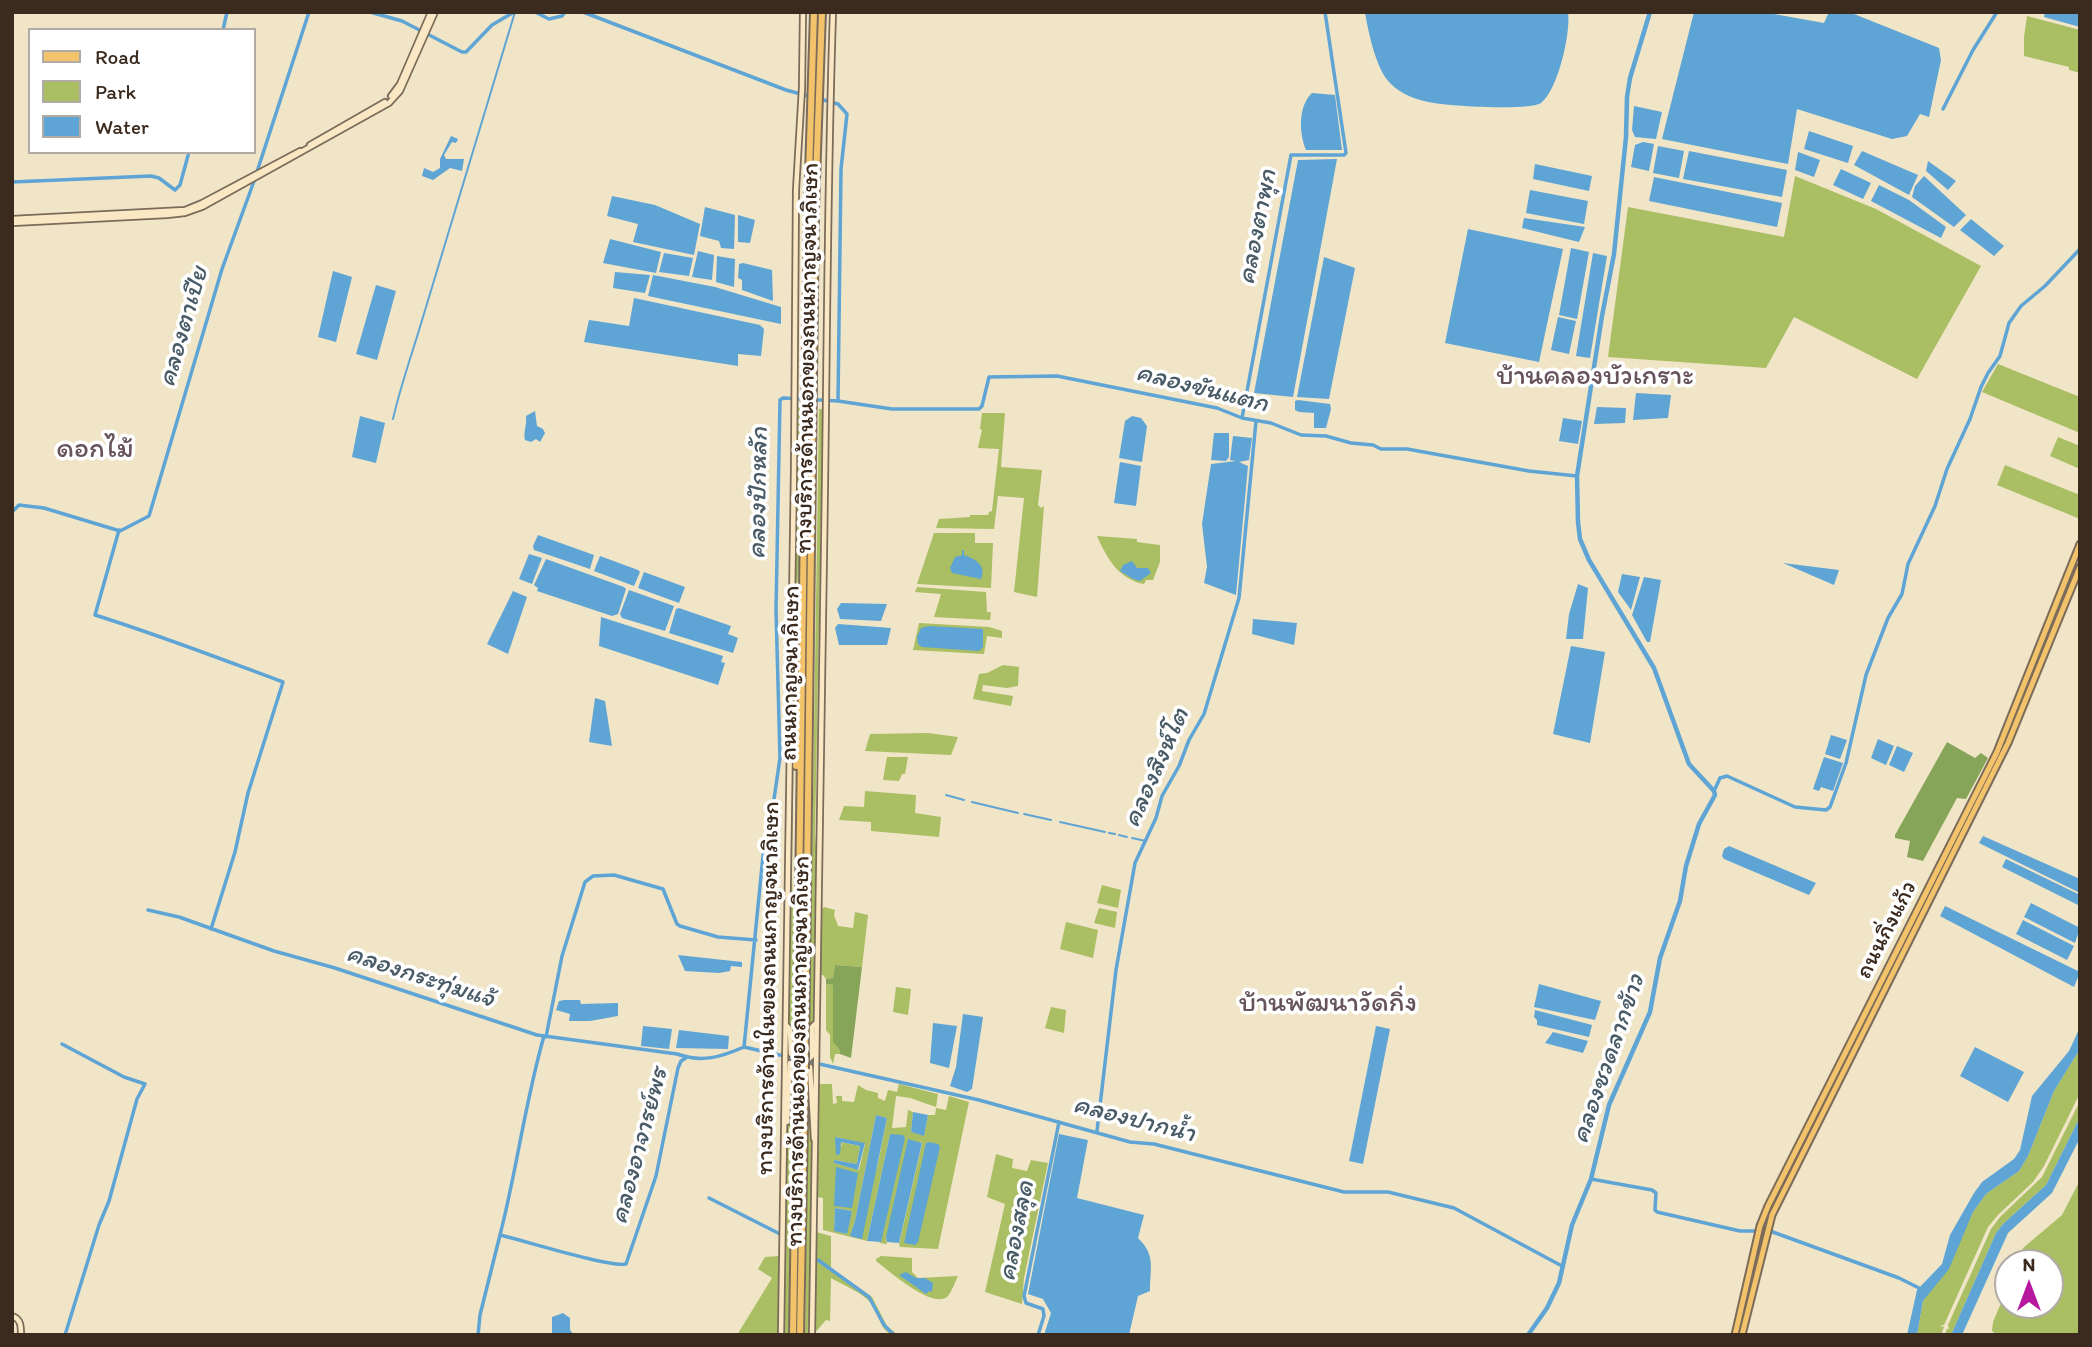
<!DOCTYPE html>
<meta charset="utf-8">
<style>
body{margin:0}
#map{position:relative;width:2092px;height:1347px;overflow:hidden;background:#f1e5c8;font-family:Itim,sans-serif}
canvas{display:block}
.frame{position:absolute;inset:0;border:14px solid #3b2a1e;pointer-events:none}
.legend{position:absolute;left:28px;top:28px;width:228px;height:126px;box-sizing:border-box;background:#fff;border:2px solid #b1aaa5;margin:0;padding:9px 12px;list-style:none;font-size:21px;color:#3b2a1e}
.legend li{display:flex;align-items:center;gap:14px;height:35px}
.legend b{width:35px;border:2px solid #b1aaa5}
.north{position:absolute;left:1994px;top:1249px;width:70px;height:70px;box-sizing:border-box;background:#fff;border:2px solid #b1aaa5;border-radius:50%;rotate:0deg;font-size:19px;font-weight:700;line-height:28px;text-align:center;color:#3b2a1e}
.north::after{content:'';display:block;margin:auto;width:24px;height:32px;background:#b5179e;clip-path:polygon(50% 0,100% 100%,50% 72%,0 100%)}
</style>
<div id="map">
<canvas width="2092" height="1347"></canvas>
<div class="frame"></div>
<ul class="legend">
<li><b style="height:9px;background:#f2c36a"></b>Road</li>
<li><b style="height:19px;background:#aabe63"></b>Park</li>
<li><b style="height:19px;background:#5ea4d4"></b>Water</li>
</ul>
<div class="north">N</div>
</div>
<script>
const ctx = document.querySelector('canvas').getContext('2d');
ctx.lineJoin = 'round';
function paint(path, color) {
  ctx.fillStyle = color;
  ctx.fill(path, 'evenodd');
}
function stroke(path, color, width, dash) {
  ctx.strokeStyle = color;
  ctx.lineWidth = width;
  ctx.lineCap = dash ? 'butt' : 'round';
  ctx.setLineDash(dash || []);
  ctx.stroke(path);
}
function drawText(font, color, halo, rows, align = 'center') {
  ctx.font = font + ' Itim,"Playpen Sans Thai",sans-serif';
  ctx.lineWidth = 7;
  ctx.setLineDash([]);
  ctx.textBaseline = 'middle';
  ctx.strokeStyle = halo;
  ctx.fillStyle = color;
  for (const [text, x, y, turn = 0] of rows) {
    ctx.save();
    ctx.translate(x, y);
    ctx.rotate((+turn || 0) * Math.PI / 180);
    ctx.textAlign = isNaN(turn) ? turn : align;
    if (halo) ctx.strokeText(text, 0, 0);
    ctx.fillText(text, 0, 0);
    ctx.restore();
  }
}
paint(new Path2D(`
 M 2027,16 L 2080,30 L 2080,73 L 2069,70 L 2069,67 L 2024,56 L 2024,37 Z
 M 1795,176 L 1876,209 L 1981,266 L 1917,379 L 1794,317 L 1766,368 L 1608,357 L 1628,207 L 1784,237 Z
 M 1998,364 L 2080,397 L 2080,433 L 1982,392 Z
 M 798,407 L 802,407 L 800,563 L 794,610 Z
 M 819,409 L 823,409 L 815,835 L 817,859 L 815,1015 L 811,1025 L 809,1057 Z
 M 982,413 L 1005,413 L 1001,467 L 1042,470 L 1038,505 L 1041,508 L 1044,506 L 1037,597 L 1014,592 L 1024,498 L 998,496 L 994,529 L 936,528 L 939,519 L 970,517 L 970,515 L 988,515 L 989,512 L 992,511 L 999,449 L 978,448 L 982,430 L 980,429 Z
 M 2058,437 L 2080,446 L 2080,469 L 2050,456 Z
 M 2005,465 L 2080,495 L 2080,519 L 1997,485 Z
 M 934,533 L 975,533 L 975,543 L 993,543 L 991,588 L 917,584 Z
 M 1097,536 L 1137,539 L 1137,542 L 1160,545 L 1160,562 L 1153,580 L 1146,580 L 1144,584 C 1118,579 1107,558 1097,536 Z
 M 917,587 L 986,592 L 987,612 L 991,612 L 990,620 L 934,617 L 941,594 L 915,592 Z
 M 919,623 L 989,627 L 1002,631 L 1002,638 L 987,636 L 984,654 L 913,650 Z
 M 793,658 L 795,658 L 792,875 L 794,936 L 793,1053 L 789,1020 Z
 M 1003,665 L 1019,667 L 1018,686 L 1007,688 L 983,685 L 982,691 L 1013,696 L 1011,706 L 973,699 L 979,674 L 987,673 Z
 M 928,733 L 958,737 L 951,755 L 865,751 L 870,734 Z
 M 887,757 L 908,757 L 905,774 L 902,774 L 899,781 L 883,780 Z
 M 865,791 L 916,795 L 915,813 L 941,817 L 939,837 L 871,831 L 871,822 L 839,820 L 844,806 L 864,807 Z
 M 1102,885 L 1121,890 L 1118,908 L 1097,903 Z
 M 824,907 L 835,910 L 834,915 L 838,926 L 853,928 L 855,912 L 868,915 L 862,967 L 835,965 L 833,978 L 826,979 L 823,975 L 820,975 L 821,910 Z
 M 1099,908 L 1117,912 L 1115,928 L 1094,923 Z
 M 1066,922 L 1098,930 L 1093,958 L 1060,949 Z
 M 826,984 L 833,985 L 833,1041 L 839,1049 L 840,1054 L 835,1054 L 833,1064 L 830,1057 L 830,1035 L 826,1030 Z
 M 896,987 L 911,989 L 908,1015 L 893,1012 Z
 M 1051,1007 L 1066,1010 L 1064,1033 L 1045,1028 Z
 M 2080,1049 L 2080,1093 L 2044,1166 L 2033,1182 L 1998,1215 L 1988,1227 L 1944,1325 L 1940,1325 L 1944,1327 L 1941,1335 L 1917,1335 L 1923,1301 L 1960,1239 L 1973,1212 L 1986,1194 L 2019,1171 L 2028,1156 L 2054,1091 Z
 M 790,1080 L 792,1081 L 789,1335 L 784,1335 L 786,1140 Z
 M 809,1084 L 811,1084 L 813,1147 L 810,1326 L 815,1326 L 816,1323 L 816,1232 L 831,1236 L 831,1268 L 872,1297 L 887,1326 L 898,1335 C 878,1335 882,1314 870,1302 C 861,1292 843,1285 831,1278 L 830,1321 L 826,1320 L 813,1335 L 805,1335 Z
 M 818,1084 L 832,1084 L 833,1104 L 837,1103 L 836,1096 L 842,1096 L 842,1101 L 854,1102 L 858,1085 L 866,1090 L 878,1093 L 878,1098 L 885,1101 L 888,1090 L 897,1092 L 899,1084 L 938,1094 L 936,1107 L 910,1098 L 896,1096 L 892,1128 L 906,1127 L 908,1110 L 913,1112 L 911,1132 L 924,1135 L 928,1115 L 935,1115 L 936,1108 L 946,1110 L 949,1096 L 969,1102 L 938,1249 L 900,1247 L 899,1244 L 922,1144 L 920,1141 L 886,1237 L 887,1244 L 879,1243 L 881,1242 L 890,1134 L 867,1241 L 823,1230 L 823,1198 L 817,1197 ZM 876,1115 L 887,1118 L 877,1168 L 850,1232 L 855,1221 ZM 836,1137 L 865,1144 L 859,1170 L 834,1163 L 834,1160 L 857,1164 L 860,1146 L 841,1142 L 842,1147 ZM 835,1208 L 852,1211 L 846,1234 L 834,1230 Z
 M 2080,1101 L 2080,1117 L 2046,1185 L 2003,1224 L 1996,1233 L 1951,1335 L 1945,1335 L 1947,1329 L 1949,1329 L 1948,1325 L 1991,1229 L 2000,1217 L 2042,1177 Z
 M 996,1154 L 1013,1159 L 1012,1168 L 1027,1171 L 1031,1160 L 1048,1163 L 1024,1278 L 1022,1304 L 985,1292 L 1005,1204 L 987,1197 Z
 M 2080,1180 L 2080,1335 L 1997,1335 L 1992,1331 L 1993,1322 L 2008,1286 L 2008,1305 L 2050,1305 L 2050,1263 L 2017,1263 L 2023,1248 L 2062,1215 Z
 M 779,1256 L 778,1335 L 737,1335 L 772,1278 L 758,1269 L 765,1257 Z
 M 881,1256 L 912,1258 L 912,1272 L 918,1278 L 958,1276 C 955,1282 952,1291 948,1296 C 934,1311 888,1270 876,1261 L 876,1259 Z`), '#aabe63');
paint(new Path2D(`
 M 1947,742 L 1975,758 L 1981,753 L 1988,758 L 1966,799 L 1957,798 L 1923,861 L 1907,857 L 1910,841 L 1895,838 L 1895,835 Z
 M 835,965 L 862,967 L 851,1058 L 840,1054 L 839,1049 L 833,1042 L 833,985 L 826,984 L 826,979 L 833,978 Z`), '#87a559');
paint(new Path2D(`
 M 1365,12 L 1568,12 C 1571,33 1558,90 1541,103 C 1529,111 1451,106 1434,103 C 1419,101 1400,94 1390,83 C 1376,69 1368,31 1365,12 Z
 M 1694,12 L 1763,12 L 1824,23 L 1829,12 L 1849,12 L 1939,48 L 1941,60 L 1929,117 L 1920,114 L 1907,136 L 1892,139 L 1797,109 L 1788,164 L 1662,139 Z
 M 2045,12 L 2080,12 L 2080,27 L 2044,17 Z
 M 1312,93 L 1335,95 L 1342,150 L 1306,150 C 1299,133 1298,106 1312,93 Z
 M 1634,106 L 1662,112 L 1656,139 L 1635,137 L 1632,130 Z
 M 1809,131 L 1853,146 L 1848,163 L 1804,149 Z
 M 451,136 L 458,139 L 456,143 L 452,142 L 444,155 L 446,159 L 464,159 L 462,171 L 450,168 L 433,180 L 422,176 L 424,168 L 433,172 L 440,168 L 440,159 Z
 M 1643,142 L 1654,144 L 1649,171 L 1631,167 L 1635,145 Z
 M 1658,146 L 1684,151 L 1679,178 L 1653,173 Z
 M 1689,151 L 1787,170 L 1782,197 L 1683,179 Z
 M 1862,151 L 1918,175 L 1909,195 L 1854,165 Z
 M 1798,152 L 1820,160 L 1814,177 L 1795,170 Z
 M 1337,159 L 1293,397 L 1254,393 L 1298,160 Z
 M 1928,161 L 1956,181 L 1948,190 L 1926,171 Z
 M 1535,164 L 1592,176 L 1589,191 L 1533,179 Z
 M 1841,169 L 1871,183 L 1863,199 L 1833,185 Z
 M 1924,176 L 1966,215 L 1954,227 L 1912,197 L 1915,186 Z
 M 1654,177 L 1782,203 L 1777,227 L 1649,201 Z
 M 1879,185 L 1909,200 L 1946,227 L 1941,238 L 1871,201 Z
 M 1530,190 L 1588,201 L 1584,224 L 1526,213 Z
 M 612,196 L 655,205 L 700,224 L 694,255 L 633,242 L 638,224 L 607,216 Z
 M 705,207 L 735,215 L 734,249 L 721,248 L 719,241 L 700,236 Z
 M 738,215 L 755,220 L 750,243 L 738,242 Z
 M 1524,218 L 1585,227 L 1579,242 L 1522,228 Z
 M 1971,219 L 2004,246 L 1994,256 L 1960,230 Z
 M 1468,229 L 1563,249 L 1539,362 L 1445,343 Z
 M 610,239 L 661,252 L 656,273 L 603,263 Z
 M 1571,248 L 1589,252 L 1577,319 L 1559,315 Z
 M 698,251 L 714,255 L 712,280 L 692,277 Z
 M 664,253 L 693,258 L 689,276 L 659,272 Z
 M 1593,253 L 1607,256 L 1590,358 L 1576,356 Z
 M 717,256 L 735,259 L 734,287 L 716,282 Z
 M 1324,257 L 1355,268 L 1329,399 L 1297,397 Z
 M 743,263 L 772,270 L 773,301 L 742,290 L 742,280 L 738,278 L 739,264 Z
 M 333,271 L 352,277 L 336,342 L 318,337 Z
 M 615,272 L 650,275 L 645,293 L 613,288 Z
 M 653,275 L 715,287 L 781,307 L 781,324 L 648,296 Z
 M 376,285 L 396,291 L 377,360 L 356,354 Z
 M 634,298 L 760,325 L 764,329 L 761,356 L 738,354 L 738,366 L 584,342 L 589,320 L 629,326 Z
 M 1558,317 L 1576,321 L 1569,354 L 1551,350 Z
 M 1636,393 L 1671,395 L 1668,418 L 1633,420 Z
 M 1298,400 L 1330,404 L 1331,409 L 1326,428 L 1314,428 L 1314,413 L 1299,412 L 1295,410 L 1295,401 Z
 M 1597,407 L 1626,408 L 1625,423 L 1594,424 Z
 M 535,411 L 537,426 L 543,429 L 545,433 L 540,442 L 536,439 L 531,442 L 525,440 C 523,433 527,425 526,416 Z
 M 360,416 L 385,423 L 376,463 L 352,457 Z
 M 1132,416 L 1141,418 L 1147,426 L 1142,462 L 1119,458 L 1125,421 Z
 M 1563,418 L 1582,421 L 1578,444 L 1559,441 Z
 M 1214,433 L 1229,433 L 1229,457 L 1226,461 L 1211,460 Z
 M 1233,436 L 1252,438 L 1249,460 L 1239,462 L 1248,466 L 1236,595 L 1204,583 L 1207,567 L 1202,524 L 1211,464 L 1236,461 L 1230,460 Z
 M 1120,462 L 1141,466 L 1136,506 L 1114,503 Z
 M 538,535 L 594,555 L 590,569 L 534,550 L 533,546 Z
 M 529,554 L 542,558 L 532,584 L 519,579 Z
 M 963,555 C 975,558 987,566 981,579 L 952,573 L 950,568 L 955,557 Z
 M 600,556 L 638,570 L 640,572 L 634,586 L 594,571 Z
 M 546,559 L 624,587 L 626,589 L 618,614 L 612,616 L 537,591 L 538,588 L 534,585 Z
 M 1132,561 L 1137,568 L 1148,568 L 1151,573 L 1140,581 L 1133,579 L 1120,571 L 1123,565 Z
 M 1783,563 L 1839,570 L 1834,585 Z
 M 644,572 L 685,587 L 679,603 L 638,588 Z
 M 1622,574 L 1640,577 L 1631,610 L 1618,592 Z
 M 1644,577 L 1661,580 L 1650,642 L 1647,642 L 1632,615 Z
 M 1578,584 L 1588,588 L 1583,639 L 1566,639 L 1569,614 Z
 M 629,590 L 674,606 L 665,631 L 622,618 L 620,614 Z
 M 513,591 L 527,597 L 508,654 L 487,644 Z
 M 841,603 L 887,604 L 881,621 L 840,619 L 837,609 Z
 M 679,608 L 731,626 L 728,634 L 738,638 L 733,653 L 669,633 L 676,609 Z
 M 601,617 L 723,656 L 721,662 L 725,663 L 718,685 L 599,646 Z
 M 1253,619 L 1297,623 L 1294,645 L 1252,634 Z
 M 838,624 L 891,628 L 887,645 L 839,645 L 835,628 Z
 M 929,626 L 983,629 L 983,647 L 979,651 L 922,647 L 918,644 L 917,637 L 921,628 Z
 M 1571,646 L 1605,652 L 1590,743 L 1553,734 Z
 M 595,698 L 605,701 L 612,746 L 589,742 Z
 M 1831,735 L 1847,740 L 1840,759 L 1825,754 Z
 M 1878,739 L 1894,746 L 1886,765 L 1871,758 Z
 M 1897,746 L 1913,753 L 1904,772 L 1889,765 Z
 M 1824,757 L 1843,763 L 1833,791 L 1821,787 L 1819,791 L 1813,789 Z
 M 1983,836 L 2080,879 L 2080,893 L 1979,843 Z
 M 1729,846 L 1816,883 L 1809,895 L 1724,859 L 1722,856 L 1724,849 Z
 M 2006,859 L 2080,895 L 2080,906 L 2002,867 Z
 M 2031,903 L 2080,928 L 2075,943 L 2024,917 Z
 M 1945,906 L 2080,972 L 2074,987 L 1940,916 Z
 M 2023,920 L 2074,946 L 2067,960 L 2016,934 Z
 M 678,955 L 742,962 L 742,967 L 731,966 L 730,971 L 719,973 L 685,971 Z
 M 1539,984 L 1601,1001 L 1595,1020 L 1534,1007 Z
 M 564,1000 L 580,1000 L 581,1004 L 618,1003 L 618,1016 L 590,1021 L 569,1021 L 570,1014 L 556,1010 L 559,1001 Z
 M 1535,1010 L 1592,1025 L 1589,1037 L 1537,1025 L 1537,1020 L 1534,1017 Z
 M 963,1014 L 983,1017 L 972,1089 L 967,1092 L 950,1086 L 956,1067 Z
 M 933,1023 L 957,1026 L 949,1068 L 930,1063 Z
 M 643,1026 L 672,1029 L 669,1049 L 641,1046 Z
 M 1376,1026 L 1390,1029 L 1363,1164 L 1349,1161 Z
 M 2080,1027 L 2080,1049 L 2054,1091 L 2028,1156 L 2019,1171 L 1986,1194 L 1973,1212 L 1949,1269 L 1923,1301 L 1917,1335 L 1907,1335 L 1917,1290 L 1942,1264 L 1950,1235 L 1974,1193 L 1982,1182 L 2014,1159 L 2020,1150 L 2032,1096 L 2069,1051 Z
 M 679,1030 L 729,1036 L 728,1049 L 676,1048 Z
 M 1553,1032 L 1588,1041 L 1583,1053 L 1545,1043 Z
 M 1975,1047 L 2024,1072 L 2008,1102 L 1960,1076 Z
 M 913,1112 L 928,1115 L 924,1136 L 911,1132 Z
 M 876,1115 L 887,1118 L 862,1239 L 850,1236 L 855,1221 Z
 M 2080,1117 L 2080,1138 L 2052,1193 L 2008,1233 L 1962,1335 L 1951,1335 L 1996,1233 L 2003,1224 L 2046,1185 Z
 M 890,1134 L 903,1135 L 905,1138 L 881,1242 L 867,1241 Z
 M 1059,1134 L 1088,1140 L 1077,1198 L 1144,1215 L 1138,1238 C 1156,1255 1150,1268 1150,1291 L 1138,1296 L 1129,1335 L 1044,1335 L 1051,1313 L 1043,1299 L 1028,1294 Z
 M 835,1137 L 865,1143 L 858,1170 L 834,1163 L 834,1160 L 857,1164 L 860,1146 L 841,1142 L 840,1154 L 836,1155 Z
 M 908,1139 L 922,1143 L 899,1243 L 887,1242 L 886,1237 Z
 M 929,1142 L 938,1144 L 940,1147 L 918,1242 L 915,1245 L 904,1243 L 905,1239 L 926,1143 Z
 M 836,1167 L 858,1173 L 852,1208 L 834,1206 Z
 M 835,1208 L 852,1211 L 847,1234 L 834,1231 Z
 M 906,1272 L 916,1278 L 925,1278 L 933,1283 L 932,1292 L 929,1291 L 926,1294 L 899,1275 Z
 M 563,1313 L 570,1318 L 570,1330 L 574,1335 L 552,1335 L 552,1317 Z`), '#5ea4d4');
stroke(new Path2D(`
 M 393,419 C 401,384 413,351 423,317 L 515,12
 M 963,555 L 963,551
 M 946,795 L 964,800
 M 972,802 L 1018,813
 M 1024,814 L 1051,820
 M 1060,822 L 1105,832
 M 1109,833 L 1115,834
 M 1119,835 L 1127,837
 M 1132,838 L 1146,841`), '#5ea4d4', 2);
stroke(new Path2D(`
 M 370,12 L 402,21 L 462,52 L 466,52 L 492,25 L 514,12
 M 535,12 L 549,19 L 562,16 L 565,12
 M 583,12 L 786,90 L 812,97
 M 223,30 L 227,12
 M 820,99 L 838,104 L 847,114 L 841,169 L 838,401
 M 1943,109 L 1973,50 L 1997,12
 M 12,182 L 151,176 L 159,178 L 175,190 L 180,185 L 189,152
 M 1242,418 L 1291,155 L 1344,155 L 1346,153 L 1325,12
 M 12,512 L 19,505 L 44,508 L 120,531 L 149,516 L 222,269 L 253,184 L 309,12
 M 119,530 L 95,615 C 159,635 221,659 283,682 L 248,793 L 235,852 L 211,929
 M 1714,791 L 1720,778 L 1727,776 L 1795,807 L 1826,810 L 1830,807 L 1846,763 L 1866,675 L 1888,618 L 1902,594 L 1908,564 L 1935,506 L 1947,469 L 1970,419 L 1981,387 L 1988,373 L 2000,356 L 2009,323 L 2021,306 L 2045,286 L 2080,249
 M 148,910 L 179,917 L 274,951 L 335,968 L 537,1035 L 677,1054 C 702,1063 721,1057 744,1047 L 979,1100 L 1130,1142 L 1154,1144 L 1344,1192 L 1388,1192 L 1454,1208 L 1562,1266
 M 546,1037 L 562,956 L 585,882 L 593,876 L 614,875 L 663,889 L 677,924 L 680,926 L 718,937 L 756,940
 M 62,1044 L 124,1077 L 145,1084 L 137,1099 L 109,1201 L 99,1225 L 65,1335
 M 744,1047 L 763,856 L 773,806 L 780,758 L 776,610 L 780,400 L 783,398 L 838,401 L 892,409 L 979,409 L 982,406 L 989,377 L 1057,376 L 1217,408 L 1242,418 L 1271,423 L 1301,435 L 1326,436 L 1351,443 L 1373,445 L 1381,449 L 1407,449 L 1529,471 L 1577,476
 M 1097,1131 L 1116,970 L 1135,863 L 1156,818 L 1162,796 L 1179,766 L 1189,740 L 1204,714 L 1239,598 L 1256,421
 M 1591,1179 L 1652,1190 L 1656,1193 L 1655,1210 L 1657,1212 L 1740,1231 L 1770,1231 L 1899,1278 L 1923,1290
 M 709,1198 L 780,1234
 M 500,1235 C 517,1169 525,1102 544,1036
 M 818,1260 L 869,1297 L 884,1325 L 894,1335
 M 478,1335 L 480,1315 L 500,1235 C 522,1240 611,1268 626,1264 L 656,1176 L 678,1068 L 681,1061 L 686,1058
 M 1038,1335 L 1044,1316 L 1043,1309 L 1026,1303 L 1024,1296 L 1059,1122`), '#5ea4d4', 3.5);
stroke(new Path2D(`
 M 1528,1335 L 1547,1308 L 1559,1283 L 1572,1225 L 1591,1179 L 1609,1105 L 1650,1012 L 1660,958 L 1680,901 L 1686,866 L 1699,824 L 1715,795 L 1714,791 L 1689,764 L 1654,668 L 1589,560 L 1580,539 L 1578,522 L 1577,476 L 1602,316 L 1614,254 L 1626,137 L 1627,97 L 1630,78 L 1650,12`), '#5ea4d4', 4.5);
const secondary = new Path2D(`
 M 391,96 L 400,84 L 431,12
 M 310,145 L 385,102
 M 12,219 L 185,210 L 202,203 L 300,151
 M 12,223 L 167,215 L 185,213 L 202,207 L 389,103 L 400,91 L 435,12
 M 786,1025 L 790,1029 L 791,1054 L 809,1059 L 812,1056 L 812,1027 L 816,1023
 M 787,1122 L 790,1063 L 810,1067 L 814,1139
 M 12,1316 C 21,1319 21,1326 21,1335
 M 781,1335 L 794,469 L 796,190 L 802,88 L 803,12
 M 812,1335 C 816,1073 820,812 824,551 C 827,371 827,192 833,12`);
const primary = new Path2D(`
 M 1735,1335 L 1760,1226 L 1768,1206 L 1997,752 L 2080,544
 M 1742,1335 L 1772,1215 L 2008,743 L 2080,567`);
const highway = new Path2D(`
 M 796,766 L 798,751
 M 797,1053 L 808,207 L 814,12
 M 805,1053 L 815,208 L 822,12
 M 793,1335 L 797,1068
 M 800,1335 L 805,1069`);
stroke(secondary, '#7b6b5a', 8);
stroke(primary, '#7b6b5a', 9);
stroke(highway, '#7b6b5a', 10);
stroke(secondary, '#fae7c3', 4.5);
stroke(primary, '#f2c36a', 5);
stroke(highway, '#f2c36a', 6);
const highwayBridge = new Path2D(`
 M 805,1053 L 805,1069
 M 797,1068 L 797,1053`);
stroke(highwayBridge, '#7b6b5a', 10, []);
stroke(highwayBridge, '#f2c36a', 6);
drawText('24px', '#3b2a1e', '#fff', [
 ["ทางบริการด้านนอกของถนนกาญจนาภิเษก",808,358,-89],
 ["ถนนกาญจนาภิเษก",791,673,-89],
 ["ถนนกิ่งแก้ว",1887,930,-63],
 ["ทางบริการด้านในของถนนกาญจนาภิเษก",769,988,-89],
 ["ทางบริการด้านนอกของถนนกาญจนาภิเษก",799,1051,-89]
]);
drawText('italic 26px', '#495b67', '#fff', [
 ["คลองตาพุก",1258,227,-79],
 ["คลองตาเปีย",184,327,-74],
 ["คลองขันแตก",1202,389,14],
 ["คลองปักหลัก",759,493,-89],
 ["คลองสิงห์โต",1157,768,-66],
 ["คลองกระทุ่มแจ้",420,977,18],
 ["คลองชวดลากข้าว",1609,1059,-71],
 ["คลองปากน้ำ",1134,1120,14],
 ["คลองอาจารย์พร",640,1146,-75],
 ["คลองสลุด",1017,1231,-79]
]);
drawText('28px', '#67545d', '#fff', [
 ["บ้านคลองบัวเกราะ",1595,377],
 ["ดอกไม้",95,450],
 ["บ้านพัฒนาวัดกิ่ง",1328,1004]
]);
</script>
